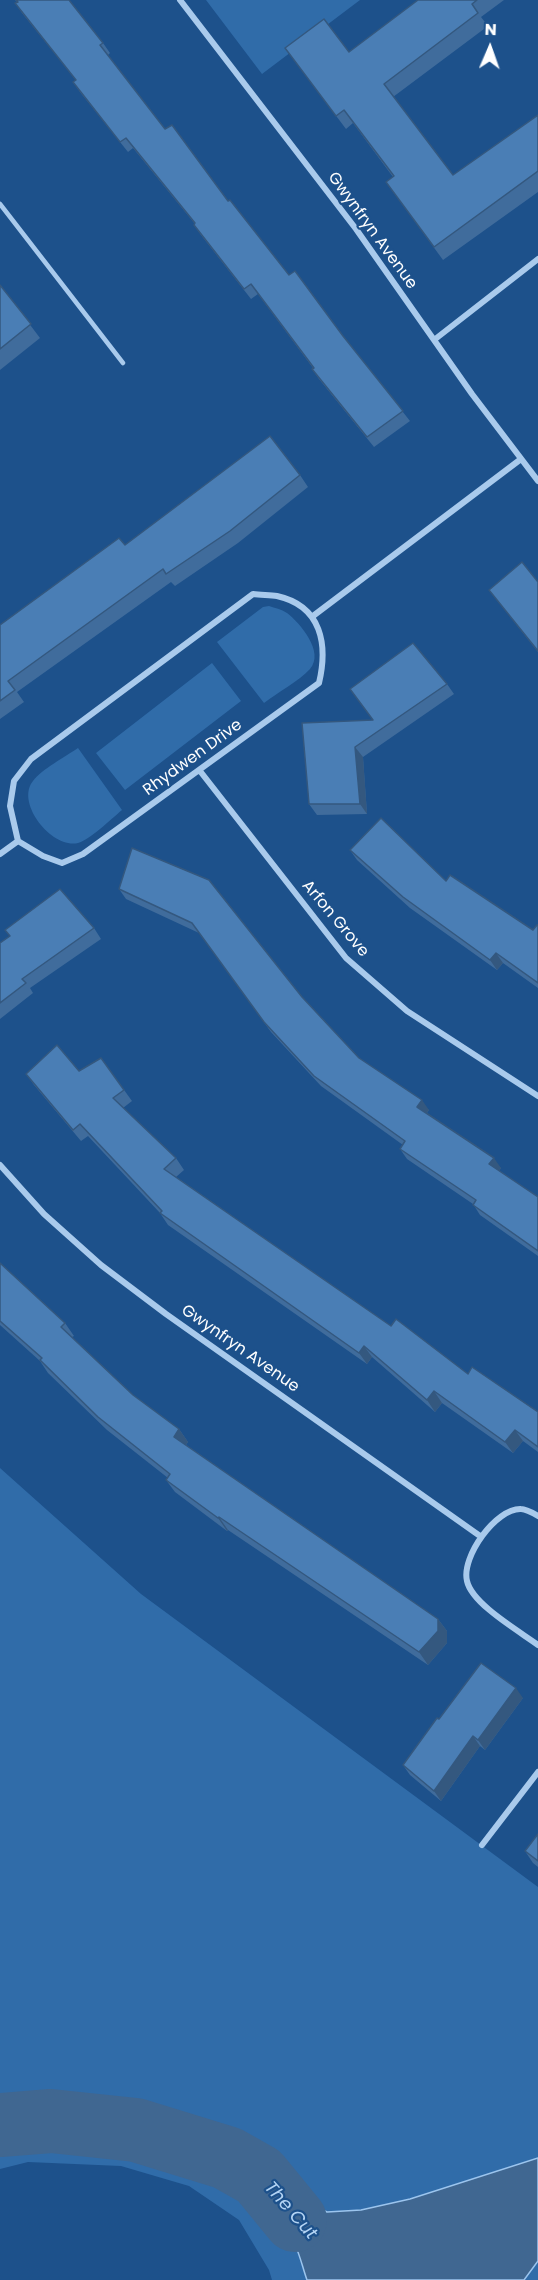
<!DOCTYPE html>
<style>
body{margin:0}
#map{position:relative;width:538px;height:2280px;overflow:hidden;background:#1d518b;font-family:Poppins,sans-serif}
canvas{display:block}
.north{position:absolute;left:460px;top:18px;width:60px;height:60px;-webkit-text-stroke:4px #1d518b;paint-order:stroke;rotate:2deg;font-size:16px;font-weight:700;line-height:24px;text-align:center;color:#fff}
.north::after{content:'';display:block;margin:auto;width:21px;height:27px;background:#fff;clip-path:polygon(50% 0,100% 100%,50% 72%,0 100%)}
</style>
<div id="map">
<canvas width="538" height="2280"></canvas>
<div class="north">N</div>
</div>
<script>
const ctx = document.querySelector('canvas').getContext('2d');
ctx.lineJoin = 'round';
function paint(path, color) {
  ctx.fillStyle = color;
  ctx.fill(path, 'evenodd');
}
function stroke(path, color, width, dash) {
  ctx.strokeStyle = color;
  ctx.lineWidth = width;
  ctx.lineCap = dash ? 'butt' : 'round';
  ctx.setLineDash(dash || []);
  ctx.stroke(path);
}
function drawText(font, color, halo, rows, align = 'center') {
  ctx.font = font + ' Poppins,sans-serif';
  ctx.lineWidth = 4.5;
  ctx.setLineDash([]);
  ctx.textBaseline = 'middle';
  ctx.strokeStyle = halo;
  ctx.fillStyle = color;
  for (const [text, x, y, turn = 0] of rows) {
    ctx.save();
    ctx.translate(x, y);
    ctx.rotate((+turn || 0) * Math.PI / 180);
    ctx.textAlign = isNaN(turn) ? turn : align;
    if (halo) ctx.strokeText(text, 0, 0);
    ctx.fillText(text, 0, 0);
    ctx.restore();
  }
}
paint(new Path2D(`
 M 206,0 L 360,0 L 262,74 Z
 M 269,606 C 275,608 281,609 287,613 C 300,623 325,652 310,669 C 298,682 278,692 264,703 L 217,642 L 263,607 Z
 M 212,663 L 241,701 L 125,790 L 96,753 Z
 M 78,748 L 122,810 C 111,819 90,840 78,843 C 52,849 15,803 33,781 C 42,769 65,757 78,748 Z
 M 0,1468 L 141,1594 L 538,1887 L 538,2280 L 272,2280 L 269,2270 L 239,2220 L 189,2186 L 121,2166 L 28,2162 L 0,2169 Z`), '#306ca9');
const water = new Path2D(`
 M 164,2138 L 263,2170 L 290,2194 L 327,2212 L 361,2210 L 410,2199 L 538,2158 L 538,2261 L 524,2280 L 307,2280 C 303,2269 300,2255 295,2245 C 265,2185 219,2167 164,2138 Z`);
paint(water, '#406791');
stroke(water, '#9cc5ee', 1.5);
stroke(new Path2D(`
 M 0,2125 L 51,2121 L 136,2130 L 227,2158 L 259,2176 L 295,2220`), '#406791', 64);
stroke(new Path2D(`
 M 0,204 L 123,363`), '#a9caec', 4.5);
stroke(new Path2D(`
 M 180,0 L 356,229 L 472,394 L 538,481
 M 434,340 L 538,259
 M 253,594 C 261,595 270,595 277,596 C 322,606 328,645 319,683 L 83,854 L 62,863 L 43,856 L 18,841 L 10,806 L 14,781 L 31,759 Z
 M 313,616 L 521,459
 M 200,771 L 346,958 L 407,1011 L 538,1096
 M 0,854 L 18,841
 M 0,1165 L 44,1214 L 101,1265 L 166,1314 L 480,1536
 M 538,1516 C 533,1513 526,1509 521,1509 C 496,1508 461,1557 467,1581 C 472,1604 519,1631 538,1645
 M 482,1845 L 538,1772`), '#a9caec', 6);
paint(new Path2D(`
 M 15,0 L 69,0 L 103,43 L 110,53 L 108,55 L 165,129 L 228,201 L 289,275 L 343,336 L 410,421 L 374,447 L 319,379 L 312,369 L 313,368 L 258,294 L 251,299 L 201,235 L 194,225 L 195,224 L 133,148 L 128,152 L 80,92 L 73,82 L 76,80 L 22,13 L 15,3 L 17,2 Z
 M 418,0 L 504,0 L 481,17 L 488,26 L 393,97 L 453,175 L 538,115 L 538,192 L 443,260 L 386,182 L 393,177 L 353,123 L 346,129 L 285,48 L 349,52 Z
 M 0,285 L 40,338 L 0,370 Z
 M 300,475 L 308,487 L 238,543 L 175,586 L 171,582 L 17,692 L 24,702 L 0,719 L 0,625 L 125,545 Z
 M 538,582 L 538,652 L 489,590 Z
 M 447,684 L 454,694 L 363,757 L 367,814 L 317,815 L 309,804 L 373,720 Z
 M 132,848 L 302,997 L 359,1058 L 429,1110 L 427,1113 L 501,1168 L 499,1171 L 538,1197 L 538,1256 L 480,1215 L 473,1204 L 407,1159 L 400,1149 L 403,1145 L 321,1086 L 271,1032 L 199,933 L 126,899 L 119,889 Z
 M 350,850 L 446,881 L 533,930 L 538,925 L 538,988 L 503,963 L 497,970 L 410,908 L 357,860 Z
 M 94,928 L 101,939 L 30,988 L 33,993 L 0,1019 L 0,943 Z
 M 101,1058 L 132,1101 L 123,1108 L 176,1158 L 184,1170 L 176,1177 L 391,1326 L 468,1374 L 538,1412 L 538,1452 L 523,1441 L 513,1453 L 442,1403 L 435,1412 L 372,1357 L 367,1364 L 168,1225 L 160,1213 L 88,1136 L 81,1141 L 34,1085 L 26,1074 L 79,1071 Z
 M 0,1263 L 65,1323 L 74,1336 L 72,1337 L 133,1395 L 179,1429 L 188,1442 L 186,1445 L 438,1619 L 447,1631 L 447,1643 L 428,1665 L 228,1530 L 227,1531 L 175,1492 L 166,1480 L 168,1478 L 107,1430 L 48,1373 L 40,1361 L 0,1325 Z
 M 523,1698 L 485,1750 L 480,1746 L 441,1801 L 410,1775 L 403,1765 L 439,1719 Z
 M 538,1834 L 538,1867 L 533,1863 L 525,1851 Z`), '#406c9c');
paint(new Path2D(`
 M 355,747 L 363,757 L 367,814 L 360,804 Z
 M 496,953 L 503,963 L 497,970 L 490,960 Z
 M 422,1100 L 429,1110 L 424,1117 L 417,1107 Z
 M 494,1158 L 501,1168 L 497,1174 L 489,1164 Z
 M 364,1346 L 372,1357 L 367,1364 L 359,1353 Z
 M 434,1391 L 442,1403 L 435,1412 L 427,1400 Z
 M 179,1429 L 188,1442 L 182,1450 L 174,1437 Z
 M 515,1430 L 523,1441 L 513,1453 L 505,1442 Z
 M 219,1517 L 228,1530 L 227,1531 L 218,1518 Z
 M 438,1619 L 447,1631 L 447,1643 L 428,1665 L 419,1652 Z
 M 516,1688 L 523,1698 L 485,1750 L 478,1740 Z
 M 473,1736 L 480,1746 L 441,1801 L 434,1791 Z`), '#34587f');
const building = new Path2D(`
 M 16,0 L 69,0 L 103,43 L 100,45 L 165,129 L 172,125 L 228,201 L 230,200 L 289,275 L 295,271 L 343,336 L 403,411 L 367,437 L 312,369 L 314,368 L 251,284 L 244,289 L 194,225 L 195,223 L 126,138 L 120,142 L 73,82 L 76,80 L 15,3 L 18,2 Z
 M 418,0 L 477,0 L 472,4 L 478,13 L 384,84 L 453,175 L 538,115 L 538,171 L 434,247 L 386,182 L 394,176 L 344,110 L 336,116 L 285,48 L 324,19 L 349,52 Z
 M 0,285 L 31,324 L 0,349 Z
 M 270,436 L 300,475 L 230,531 L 166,574 L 163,569 L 8,681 L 15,690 L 0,701 L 0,625 L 119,538 L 125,545 Z
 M 522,562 L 538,582 L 538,651 L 489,590 Z
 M 413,643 L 447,684 L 355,747 L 360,804 L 309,804 L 302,723 L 373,720 L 350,689 Z
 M 381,818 L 446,881 L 450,875 L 533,930 L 537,925 L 538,925 L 538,983 L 496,953 L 490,960 L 403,897 L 350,850 Z
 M 132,848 L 209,880 L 302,997 L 359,1058 L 422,1100 L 417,1107 L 494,1158 L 489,1164 L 538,1197 L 538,1251 L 473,1205 L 476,1200 L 400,1149 L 405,1141 L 314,1076 L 264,1022 L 192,923 L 119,889 Z
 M 60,889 L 94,928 L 22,979 L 26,983 L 0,1003 L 0,943 L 10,936 L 5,930 Z
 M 57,1045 L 79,1071 L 101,1058 L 124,1090 L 113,1098 L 176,1158 L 164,1169 L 391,1326 L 396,1319 L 468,1374 L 472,1367 L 538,1412 L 538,1447 L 515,1430 L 505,1442 L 434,1391 L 427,1400 L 364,1346 L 359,1353 L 160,1213 L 162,1211 L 80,1124 L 73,1130 L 26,1074 Z
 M 0,1263 L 65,1323 L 61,1327 L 133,1395 L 179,1429 L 174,1437 L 438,1619 L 438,1631 L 419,1652 L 219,1517 L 218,1518 L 166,1480 L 170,1474 L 98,1417 L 40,1360 L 42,1358 L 0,1321 Z
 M 481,1663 L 516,1688 L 478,1740 L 473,1736 L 434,1791 L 403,1765 L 437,1718 L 439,1719 Z
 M 538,1834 L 538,1861 L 525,1851 Z`);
paint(building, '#4a7eb5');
stroke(building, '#34587f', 1.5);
drawText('16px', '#fff', '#1d518b', [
 ["Gwynfryn Avenue",372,231,54],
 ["Rhydwen Drive",193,758,-36],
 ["Arfon Grove",335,919,50],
 ["Gwynfryn Avenue",240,1349,35]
]);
drawText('italic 18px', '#b4d4f4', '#1d518b', [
 ["The Cut",290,2211,49]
]);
</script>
